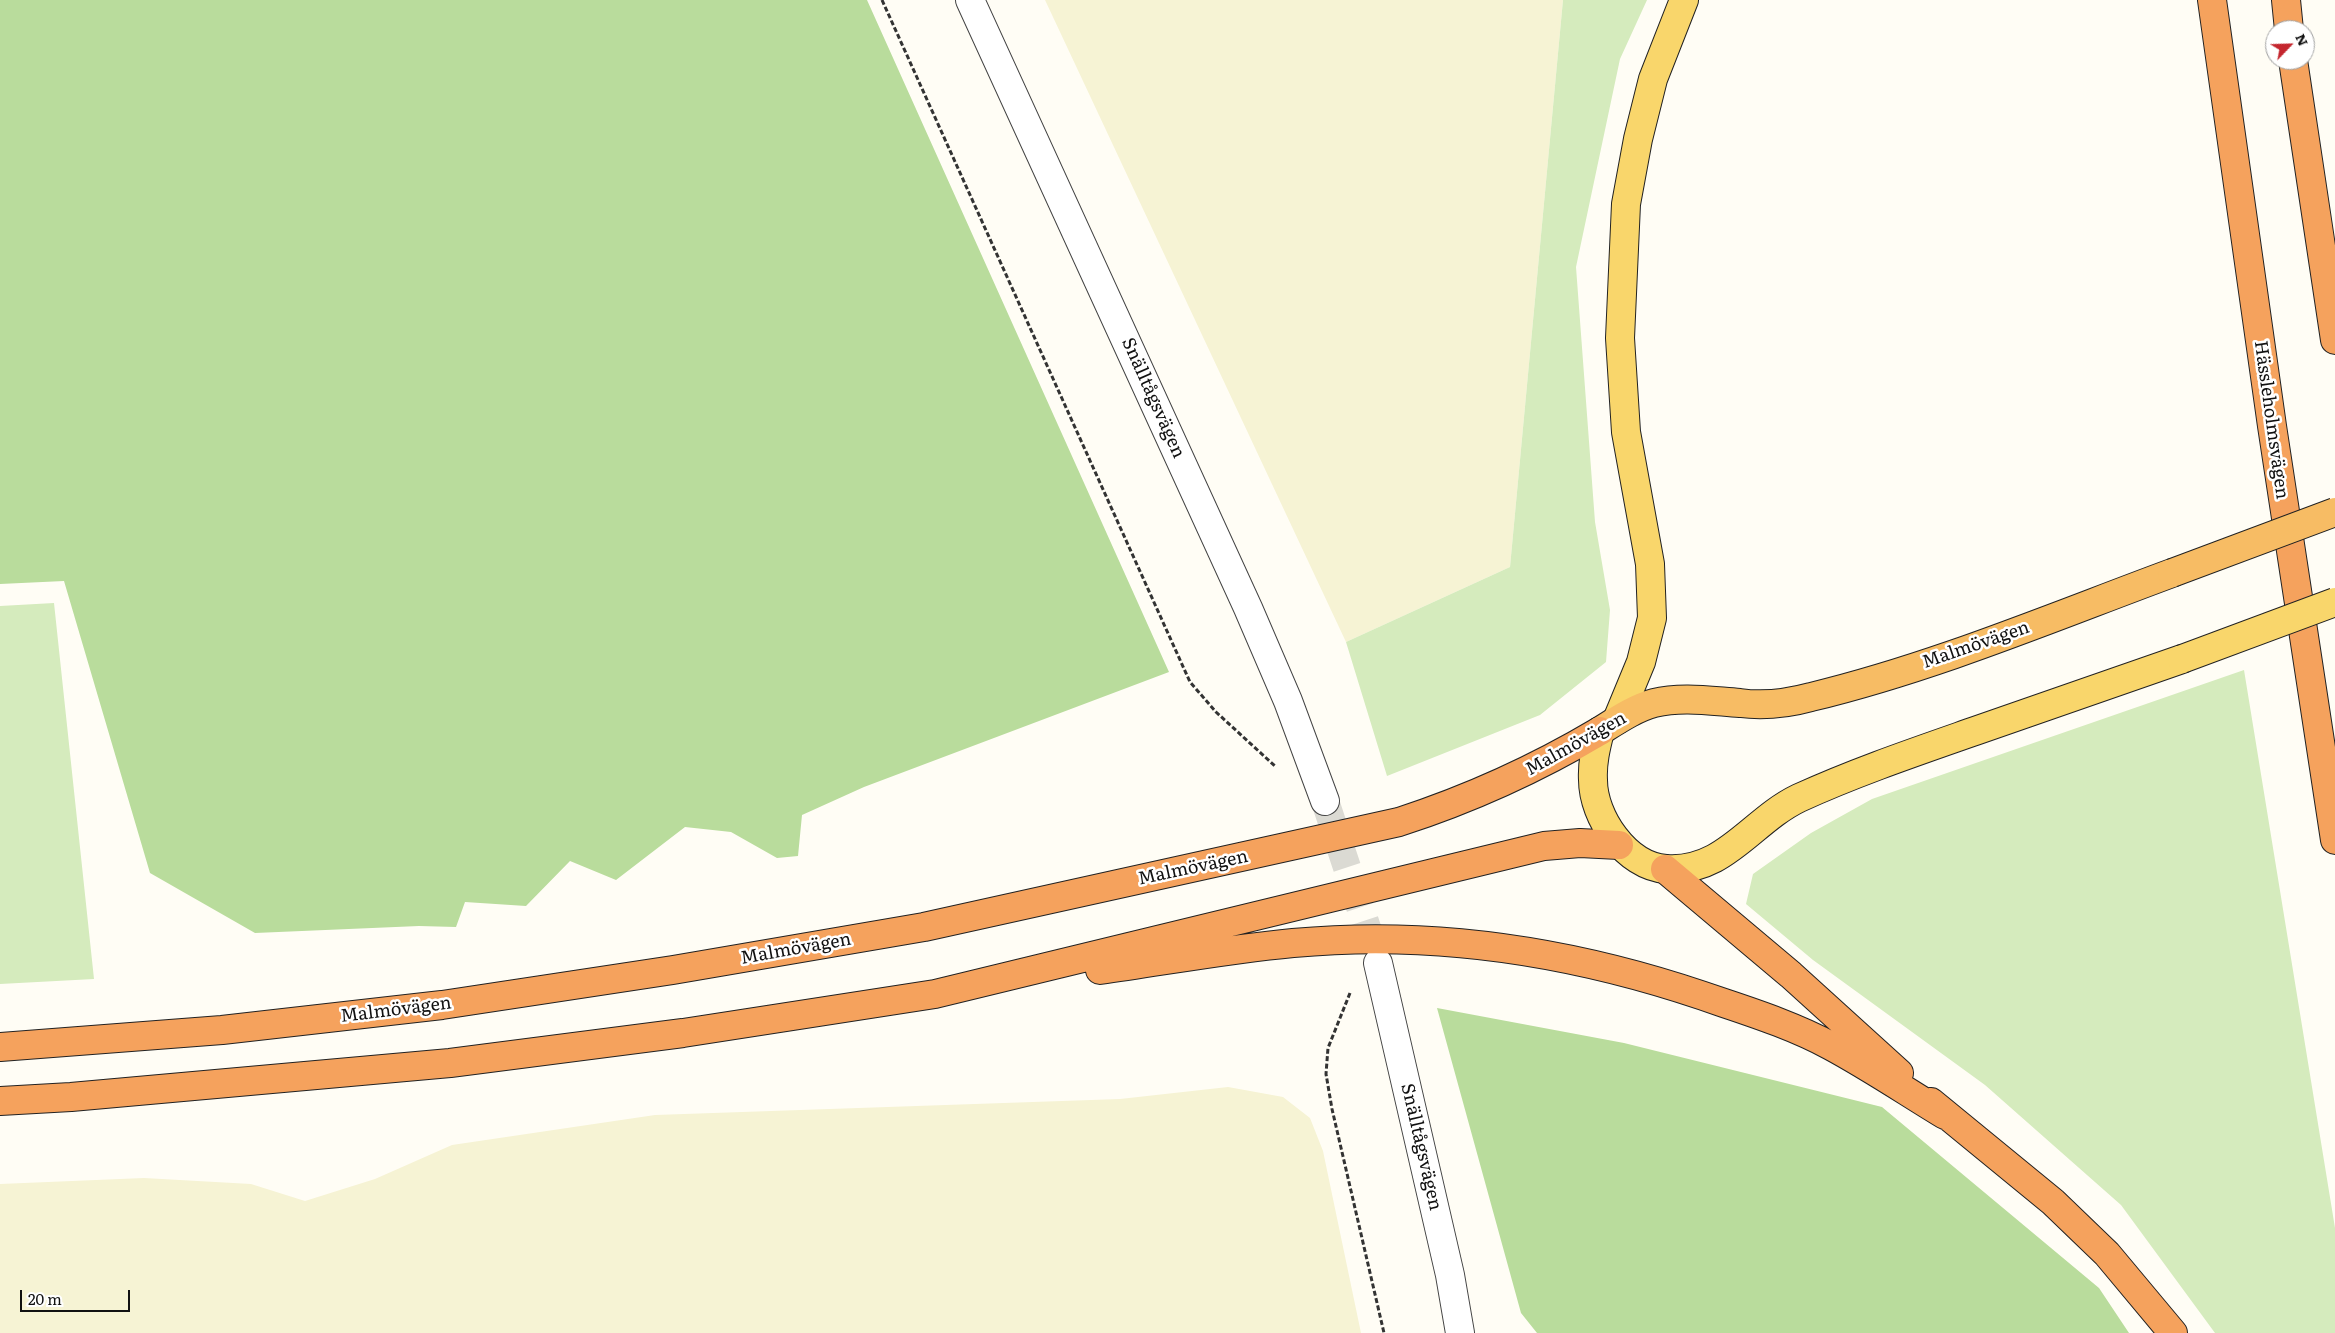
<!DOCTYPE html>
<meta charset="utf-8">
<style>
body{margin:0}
#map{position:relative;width:2335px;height:1333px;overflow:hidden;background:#fffdf5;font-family:Literata,serif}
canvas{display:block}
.north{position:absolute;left:2265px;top:20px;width:50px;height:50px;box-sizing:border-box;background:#fff;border:1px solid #a0a0a0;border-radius:50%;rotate:66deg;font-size:14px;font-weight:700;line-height:20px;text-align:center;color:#111}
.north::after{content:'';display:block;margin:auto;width:18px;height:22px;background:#c4262e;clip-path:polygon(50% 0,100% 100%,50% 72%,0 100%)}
.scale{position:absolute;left:20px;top:1290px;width:110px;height:22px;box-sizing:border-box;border:2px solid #111;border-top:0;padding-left:6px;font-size:15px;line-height:18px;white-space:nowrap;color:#111;-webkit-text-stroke:4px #fff;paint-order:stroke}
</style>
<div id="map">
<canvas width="2335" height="1333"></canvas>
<div class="north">N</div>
<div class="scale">20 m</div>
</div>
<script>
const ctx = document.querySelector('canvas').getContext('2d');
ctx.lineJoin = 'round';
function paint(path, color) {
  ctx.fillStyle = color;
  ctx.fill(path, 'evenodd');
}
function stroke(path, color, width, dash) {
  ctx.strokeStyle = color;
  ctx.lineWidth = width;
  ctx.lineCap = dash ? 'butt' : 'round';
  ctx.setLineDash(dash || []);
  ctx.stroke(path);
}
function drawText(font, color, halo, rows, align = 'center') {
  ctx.font = font + ' Literata,serif';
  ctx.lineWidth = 5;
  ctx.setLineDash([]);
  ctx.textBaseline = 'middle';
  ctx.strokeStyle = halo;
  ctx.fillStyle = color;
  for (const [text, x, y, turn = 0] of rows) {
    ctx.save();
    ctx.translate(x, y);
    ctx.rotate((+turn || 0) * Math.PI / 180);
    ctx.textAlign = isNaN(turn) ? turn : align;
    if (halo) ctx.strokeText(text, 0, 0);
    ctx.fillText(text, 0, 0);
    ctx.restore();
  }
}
paint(new Path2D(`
 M 1045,0 L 1563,0 L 1510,567 L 1346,642 Z
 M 1228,1087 L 1283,1097 L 1310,1118 L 1323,1151 L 1361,1333 L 0,1333 L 0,1184 L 144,1178 L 251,1184 L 305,1201 L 375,1179 L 452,1145 L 655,1115 L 1120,1099 Z`), '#f6f3d4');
paint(new Path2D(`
 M 1563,0 L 1647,0 L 1620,59 L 1576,267 L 1595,522 L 1610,610 L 1606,662 L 1540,715 L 1387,776 L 1346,642 L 1510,567 Z
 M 54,603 L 94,979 L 0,984 L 0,606 Z
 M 2244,670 L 2335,1228 L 2335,1333 L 2215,1333 L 2121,1205 L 1985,1085 L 1813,960 L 1746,904 L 1753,874 L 1811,833 L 1872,799 Z`), '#d5ebbd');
paint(new Path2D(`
 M 0,0 L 867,0 L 1169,672 L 864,787 L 802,815 L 798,856 L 777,858 L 731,832 L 685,827 L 616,880 L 570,861 L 526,906 L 465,902 L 456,927 L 419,926 L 255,933 L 150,873 L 64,581 L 0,584 Z
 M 1437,1008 L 1624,1043 L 1882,1107 L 2099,1288 L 2129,1333 L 1537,1333 L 1521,1313 Z`), '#b9dc9c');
stroke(new Path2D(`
 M 1325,801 L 1378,961`), '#dbdad3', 28, [28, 14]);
const tertiary = new Path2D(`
 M 970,0 L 1248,608 L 1288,701 L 1325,801
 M 1378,963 L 1450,1275 L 1460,1333`);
const primary = new Path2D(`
 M 1617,720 L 1641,662 L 1652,618 L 1650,564 L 1626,432 L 1620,338 L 1626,204 L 1638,139 L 1653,79 L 1684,0
 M 1600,731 C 1596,747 1592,763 1593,780 C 1593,817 1626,866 1666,869 C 1725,873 1751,821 1799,798 C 1856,772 1915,752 1975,731 C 2044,707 2113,683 2182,659`);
const trunk = new Path2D(`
 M 1600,731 C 1616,721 1635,708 1654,703 C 1682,696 1711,701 1740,703 C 1762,706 1789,703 1811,697 C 1935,667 2053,617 2172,573`);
const motorway = new Path2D(`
 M 2212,0 L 2272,426 L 2335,840
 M 2286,0 L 2289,30
 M 2293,60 L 2335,340
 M 1665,869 L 1791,975 L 1899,1073
 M 1100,970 C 1164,961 1228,949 1293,943 C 1442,929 1584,953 1724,1003 C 1760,1015 1798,1028 1831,1046 C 1870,1067 1907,1092 1945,1115
 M 0,1047 L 222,1030 L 442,1005 L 673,970 L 924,927 L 1399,822 C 1470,799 1536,769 1600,731
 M 0,1101 L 71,1097 L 450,1063 L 683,1033 L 935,994 L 1544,846 L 1580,843 L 1619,845
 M 1931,1102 L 2053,1202 L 2107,1254 L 2173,1333`);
stroke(tertiary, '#444', 30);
stroke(primary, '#222', 30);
stroke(trunk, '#222', 30);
stroke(motorway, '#222', 30);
stroke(new Path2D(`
 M 882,0 L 1190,682 L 1216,712 L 1276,767
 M 1350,993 L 1328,1048 L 1326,1074 L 1332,1109 L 1384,1333`), '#333', 3, [5, 2.5]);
stroke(tertiary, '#fff', 28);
stroke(primary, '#f9d66b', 28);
stroke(trunk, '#f7bc64', 28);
stroke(motorway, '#f5a25d', 28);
const primaryBridge = new Path2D(`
 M 2182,659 L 2335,602`);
const trunkBridge = new Path2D(`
 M 2172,573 L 2335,512`);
stroke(primaryBridge, '#222', 30, []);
stroke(trunkBridge, '#222', 30, []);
stroke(primaryBridge, '#f9d66b', 28);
stroke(trunkBridge, '#f7bc64', 28);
drawText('18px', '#111', '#fff', [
 ["Snälltågsvägen",1153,398,66],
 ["Hässleholmsvägen",2271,420,82],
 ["Malmövägen",1976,645,-19],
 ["Malmövägen",1576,744,-29],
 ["Malmövägen",1193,868,-12],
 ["Malmövägen",796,949,-10],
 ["Malmövägen",396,1010,-7],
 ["Snälltågsvägen",1421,1147,77]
]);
</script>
